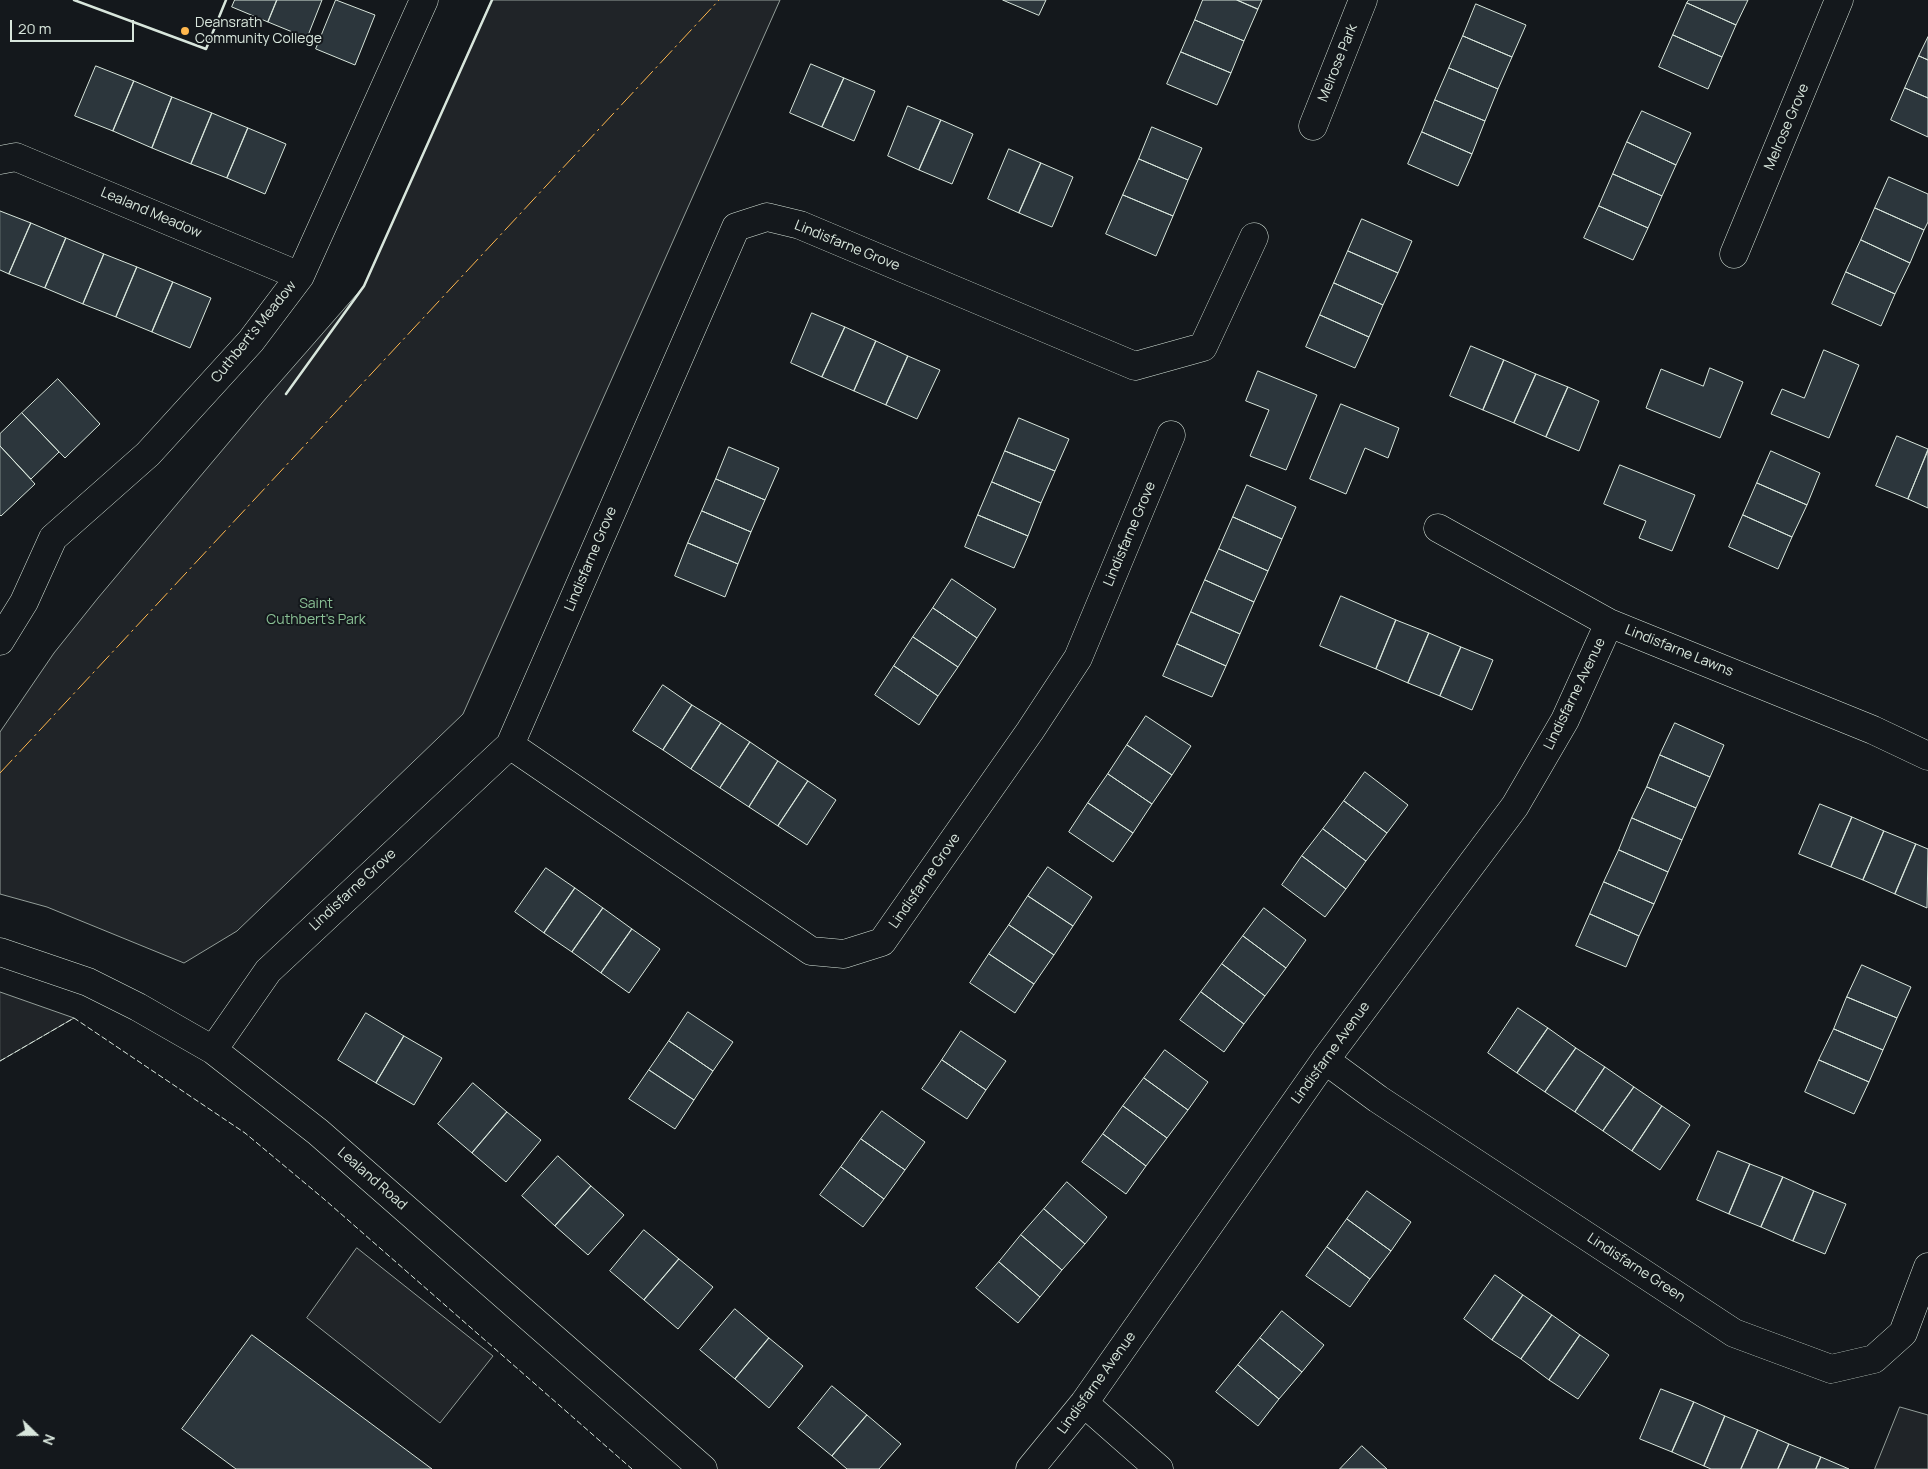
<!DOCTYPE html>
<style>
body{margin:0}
#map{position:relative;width:1928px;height:1469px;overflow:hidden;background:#14181c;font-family:Manrope,sans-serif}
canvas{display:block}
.north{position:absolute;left:10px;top:1409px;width:50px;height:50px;-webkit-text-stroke:4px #14181c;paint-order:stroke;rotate:112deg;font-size:14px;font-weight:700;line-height:20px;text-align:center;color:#d8e6dc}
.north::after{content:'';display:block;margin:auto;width:18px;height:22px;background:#d8e6dc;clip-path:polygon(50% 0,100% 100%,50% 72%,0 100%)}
.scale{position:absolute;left:10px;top:20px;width:124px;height:22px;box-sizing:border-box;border:2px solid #d8e6dc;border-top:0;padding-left:6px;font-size:15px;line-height:18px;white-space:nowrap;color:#d8e6dc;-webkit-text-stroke:4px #14181c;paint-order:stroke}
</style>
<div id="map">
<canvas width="1928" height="1469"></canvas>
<div class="north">N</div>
<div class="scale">20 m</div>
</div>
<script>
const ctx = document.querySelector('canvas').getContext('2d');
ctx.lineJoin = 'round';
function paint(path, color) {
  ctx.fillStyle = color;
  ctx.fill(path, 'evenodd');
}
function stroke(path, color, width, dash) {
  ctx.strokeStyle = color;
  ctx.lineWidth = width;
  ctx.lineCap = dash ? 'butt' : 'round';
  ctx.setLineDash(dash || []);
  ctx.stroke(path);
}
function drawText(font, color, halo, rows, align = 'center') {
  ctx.font = font + ' Manrope,sans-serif';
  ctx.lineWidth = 4;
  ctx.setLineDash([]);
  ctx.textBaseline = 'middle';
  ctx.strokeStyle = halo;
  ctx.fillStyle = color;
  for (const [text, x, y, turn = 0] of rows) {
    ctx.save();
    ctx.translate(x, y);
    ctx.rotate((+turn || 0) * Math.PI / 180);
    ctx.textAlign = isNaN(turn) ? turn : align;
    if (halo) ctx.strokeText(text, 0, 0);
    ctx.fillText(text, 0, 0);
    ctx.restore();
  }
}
const green = new Path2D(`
 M 492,0 L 780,0 L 463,714 L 237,931 L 184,963 L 47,907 L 0,894 L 0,732 L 54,653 L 98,598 L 267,397 L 364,286 Z
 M 0,992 L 74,1018 L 0,1061 Z
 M 357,1248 L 493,1356 L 440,1423 L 307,1318 Z
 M 1900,1407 L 1928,1415 L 1928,1469 L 1875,1469 Z`);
paint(green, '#202428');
stroke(green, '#939e99', 1);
const building = new Path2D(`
 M 235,0 L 277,0 L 268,22 L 232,7 Z
 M 277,0 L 322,0 L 307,38 L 268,22 Z
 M 336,0 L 375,15 L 355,65 L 316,49 Z
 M 1003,0 L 1046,0 L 1039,15 Z
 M 1203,0 L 1237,0 L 1258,9 L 1244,41 L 1195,20 Z
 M 1237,0 L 1262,0 L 1258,9 Z
 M 1689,0 L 1748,0 L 1736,25 L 1687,3 Z
 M 1687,3 L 1736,25 L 1722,57 L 1673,35 Z
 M 1476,4 L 1526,25 L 1512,57 L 1463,36 Z
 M 1195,20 L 1244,41 L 1231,73 L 1181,52 Z
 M 1673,35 L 1722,57 L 1708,89 L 1659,67 Z
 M 1463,36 L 1512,57 L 1498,89 L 1449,68 Z
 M 1928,37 L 1928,60 L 1919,56 Z
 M 1181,52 L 1231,73 L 1217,105 L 1167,84 Z
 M 1919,56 L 1928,60 L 1928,98 L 1905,88 Z
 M 811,64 L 844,78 L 822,127 L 790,113 Z
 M 96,66 L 134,81 L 113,131 L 75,116 Z
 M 1449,68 L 1498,89 L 1485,121 L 1435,100 Z
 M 844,78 L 875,91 L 854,141 L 822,127 Z
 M 134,81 L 172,97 L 152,148 L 113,131 Z
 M 1905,88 L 1928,98 L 1928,137 L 1891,120 Z
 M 172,97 L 212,113 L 191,164 L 152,148 Z
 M 1435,100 L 1485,121 L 1472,154 L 1422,132 Z
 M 908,106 L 941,120 L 919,170 L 888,156 Z
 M 1642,111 L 1691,133 L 1676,165 L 1627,142 Z
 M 212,113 L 248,128 L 227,178 L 191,164 Z
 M 941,120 L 973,134 L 952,184 L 919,170 Z
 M 1152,127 L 1202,148 L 1188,180 L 1139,159 Z
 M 248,128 L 286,144 L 265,194 L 227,178 Z
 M 1422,132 L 1472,154 L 1458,186 L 1408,164 Z
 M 1627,142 L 1676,165 L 1662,196 L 1613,174 Z
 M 1009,149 L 1041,163 L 1019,213 L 988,199 Z
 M 1139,159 L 1188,180 L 1173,216 L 1123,195 Z
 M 1041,163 L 1073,177 L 1052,227 L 1019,213 Z
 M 1613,174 L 1662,196 L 1648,228 L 1599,206 Z
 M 1889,177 L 1928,194 L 1928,222 L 1924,230 L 1875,208 Z
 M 1123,195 L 1173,216 L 1156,256 L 1106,234 Z
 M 1599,206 L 1648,228 L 1633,260 L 1584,238 Z
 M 1875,208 L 1924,230 L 1910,263 L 1861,240 Z
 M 0,211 L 31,223 L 9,274 L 0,270 Z
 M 1362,219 L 1412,241 L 1398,273 L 1348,251 Z
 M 31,223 L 66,238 L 45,288 L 9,274 Z
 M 66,238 L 104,254 L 83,304 L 45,288 Z
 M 1861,240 L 1910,263 L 1895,294 L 1846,272 Z
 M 1348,251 L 1398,273 L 1383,305 L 1334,283 Z
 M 104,254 L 137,267 L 116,317 L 83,304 Z
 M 137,267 L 173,282 L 152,332 L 116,317 Z
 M 1846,272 L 1895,294 L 1881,326 L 1832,304 Z
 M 173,282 L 211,298 L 190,348 L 152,332 Z
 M 1334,283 L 1383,305 L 1369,337 L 1320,315 Z
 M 812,313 L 845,327 L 822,377 L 791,363 Z
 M 1320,315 L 1369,337 L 1355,368 L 1306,347 Z
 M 845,327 L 876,341 L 854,391 L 822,377 Z
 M 876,341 L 908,356 L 886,405 L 854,391 Z
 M 1471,346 L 1504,360 L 1483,410 L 1450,396 Z
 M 1824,350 L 1859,365 L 1829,438 L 1771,414 L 1782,389 L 1804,398 Z
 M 908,356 L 940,370 L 917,419 L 886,405 Z
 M 1504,360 L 1536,374 L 1514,423 L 1483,410 Z
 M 1710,368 L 1743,382 L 1720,438 L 1646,408 L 1661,369 L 1703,386 Z
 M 1258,371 L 1317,395 L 1286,470 L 1250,456 L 1269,410 L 1246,401 Z
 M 1536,374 L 1568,387 L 1546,437 L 1514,423 Z
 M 58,379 L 100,424 L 65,458 L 22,413 Z
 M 1568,387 L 1599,401 L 1579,451 L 1546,437 Z
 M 1341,404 L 1399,428 L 1388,458 L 1365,448 L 1346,494 L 1310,479 Z
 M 22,413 L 59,452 L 31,479 L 0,446 L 0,434 Z
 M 1019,418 L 1069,439 L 1055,471 L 1005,451 Z
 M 1897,436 L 1928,449 L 1908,499 L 1876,486 Z
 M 0,446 L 35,484 L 1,516 L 0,515 Z
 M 729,447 L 779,468 L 765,500 L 716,479 Z
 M 1005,451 L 1055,471 L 1041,503 L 992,482 Z
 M 1771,451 L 1820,473 L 1807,505 L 1757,483 Z
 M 1928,451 L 1928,508 L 1908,499 Z
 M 1620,465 L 1695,495 L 1672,551 L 1639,538 L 1646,521 L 1604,504 Z
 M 716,479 L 765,500 L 751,532 L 702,511 Z
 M 992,482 L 1041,503 L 1028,536 L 978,515 Z
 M 1757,483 L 1807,505 L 1792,537 L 1743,515 Z
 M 1247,485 L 1296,507 L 1282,539 L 1233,517 Z
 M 702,511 L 751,532 L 738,564 L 688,543 Z
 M 978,515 L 1028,536 L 1014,568 L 965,547 Z
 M 1743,515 L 1792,537 L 1778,569 L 1729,547 Z
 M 1233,517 L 1282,539 L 1268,571 L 1219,549 Z
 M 688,543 L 738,564 L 725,597 L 675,576 Z
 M 1219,549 L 1268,571 L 1254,602 L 1205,580 Z
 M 952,579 L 996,609 L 977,638 L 933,608 Z
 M 1205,580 L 1254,602 L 1240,634 L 1191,612 Z
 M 1341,596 L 1396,620 L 1376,669 L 1320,646 Z
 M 933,608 L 977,638 L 958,667 L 913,637 Z
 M 1191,612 L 1240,634 L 1226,666 L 1177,644 Z
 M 1396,620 L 1429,633 L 1408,683 L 1376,669 Z
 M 1429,633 L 1461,647 L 1440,696 L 1408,683 Z
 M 913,637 L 958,667 L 938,696 L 894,666 Z
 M 1177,644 L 1226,666 L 1212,697 L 1163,676 Z
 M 1461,647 L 1493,660 L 1472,710 L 1440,696 Z
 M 894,666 L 938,696 L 919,725 L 875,695 Z
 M 663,685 L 692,705 L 663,750 L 633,731 Z
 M 692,705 L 721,723 L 691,769 L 663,750 Z
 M 1146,716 L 1191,746 L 1172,775 L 1127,745 Z
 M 721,723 L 750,742 L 720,788 L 691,769 Z
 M 1675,723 L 1724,745 L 1710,777 L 1660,755 Z
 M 750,742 L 778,761 L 749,807 L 720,788 Z
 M 1127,745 L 1172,775 L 1152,804 L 1108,774 Z
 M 1660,755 L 1710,777 L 1696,808 L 1647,787 Z
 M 778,761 L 808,781 L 778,826 L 749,807 Z
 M 1365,772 L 1408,805 L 1387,833 L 1344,801 Z
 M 1108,774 L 1152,804 L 1133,833 L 1088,803 Z
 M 808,781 L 836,800 L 807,845 L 778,826 Z
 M 1647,787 L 1696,808 L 1682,840 L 1632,818 Z
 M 1344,801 L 1387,833 L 1366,861 L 1323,829 Z
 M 1088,803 L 1133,833 L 1113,862 L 1069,832 Z
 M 1820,804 L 1852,817 L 1831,867 L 1799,854 Z
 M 1852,817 L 1884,831 L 1863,880 L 1831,867 Z
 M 1632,818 L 1682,840 L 1668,872 L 1619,850 Z
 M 1323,829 L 1366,861 L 1346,889 L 1302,856 Z
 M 1884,831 L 1916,844 L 1895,894 L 1863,880 Z
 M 1916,844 L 1928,849 L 1927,908 L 1895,894 Z
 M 1619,850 L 1668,872 L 1654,904 L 1604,882 Z
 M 1302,856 L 1346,889 L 1325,917 L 1282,885 Z
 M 1048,867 L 1092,897 L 1073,926 L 1028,896 Z
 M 546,868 L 575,888 L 544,933 L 515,912 Z
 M 1604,882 L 1654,904 L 1639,936 L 1590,914 Z
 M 575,888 L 603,908 L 572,952 L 544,933 Z
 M 1028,896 L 1073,926 L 1054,955 L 1009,925 Z
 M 603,908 L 632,929 L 601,973 L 572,952 Z
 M 1264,908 L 1306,940 L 1286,968 L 1243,936 Z
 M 1590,914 L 1639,936 L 1626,967 L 1576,946 Z
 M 1009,925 L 1054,955 L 1034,984 L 989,954 Z
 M 632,929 L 660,949 L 629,993 L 601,973 Z
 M 1243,936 L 1286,968 L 1265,996 L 1222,964 Z
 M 989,954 L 1034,984 L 1015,1013 L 970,983 Z
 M 1222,964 L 1265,996 L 1244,1024 L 1201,992 Z
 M 1862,965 L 1911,987 L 1897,1018 L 1847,997 Z
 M 1201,992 L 1244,1024 L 1224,1052 L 1180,1020 Z
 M 1847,997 L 1897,1018 L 1883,1050 L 1834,1029 Z
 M 1518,1008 L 1548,1028 L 1517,1073 L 1488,1053 Z
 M 688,1012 L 733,1042 L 713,1071 L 669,1041 Z
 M 366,1013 L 404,1036 L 376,1083 L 338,1060 Z
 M 1548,1028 L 1576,1048 L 1545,1092 L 1517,1073 Z
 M 1834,1029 L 1883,1050 L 1869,1082 L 1819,1060 Z
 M 961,1031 L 1006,1061 L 986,1090 L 942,1060 Z
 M 404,1036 L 442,1058 L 414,1105 L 376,1083 Z
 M 669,1041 L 713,1071 L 694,1100 L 649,1070 Z
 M 1576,1048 L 1605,1067 L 1575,1112 L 1545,1092 Z
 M 1165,1050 L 1208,1082 L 1188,1110 L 1144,1078 Z
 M 942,1060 L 986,1090 L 967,1119 L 922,1089 Z
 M 1819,1060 L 1869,1082 L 1854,1114 L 1805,1092 Z
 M 1605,1067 L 1634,1087 L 1603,1131 L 1575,1112 Z
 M 649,1070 L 694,1100 L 675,1129 L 629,1099 Z
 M 1144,1078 L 1188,1110 L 1167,1138 L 1123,1106 Z
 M 473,1083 L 507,1112 L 472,1153 L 438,1124 Z
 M 1634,1087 L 1662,1106 L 1632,1151 L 1603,1131 Z
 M 1123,1106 L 1167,1138 L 1146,1166 L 1103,1134 Z
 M 1662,1106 L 1690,1125 L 1660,1170 L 1632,1151 Z
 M 882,1111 L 925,1142 L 905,1170 L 861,1139 Z
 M 507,1112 L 541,1140 L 506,1182 L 472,1153 Z
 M 1103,1134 L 1146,1166 L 1126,1194 L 1082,1162 Z
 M 861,1139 L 905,1170 L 884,1199 L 841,1167 Z
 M 1718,1151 L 1750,1164 L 1729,1214 L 1697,1200 Z
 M 558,1156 L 591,1186 L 555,1226 L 522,1196 Z
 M 1750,1164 L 1783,1177 L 1761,1227 L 1729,1214 Z
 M 841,1167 L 884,1199 L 863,1227 L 820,1195 Z
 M 1783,1177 L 1814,1191 L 1793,1241 L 1761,1227 Z
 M 1067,1182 L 1107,1217 L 1085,1244 L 1044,1209 Z
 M 591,1186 L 624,1215 L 588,1255 L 555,1226 Z
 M 1367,1191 L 1411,1222 L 1391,1251 L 1347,1219 Z
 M 1814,1191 L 1846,1204 L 1825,1254 L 1793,1241 Z
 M 1044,1209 L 1085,1244 L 1062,1270 L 1021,1235 Z
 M 1347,1219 L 1391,1251 L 1370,1279 L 1327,1247 Z
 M 644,1230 L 679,1259 L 644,1300 L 610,1271 Z
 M 1021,1235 L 1062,1270 L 1040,1297 L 999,1262 Z
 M 1327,1247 L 1370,1279 L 1350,1307 L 1306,1276 Z
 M 679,1259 L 713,1287 L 678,1329 L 644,1300 Z
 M 999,1262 L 1040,1297 L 1018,1323 L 976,1288 Z
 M 1495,1275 L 1523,1295 L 1492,1340 L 1464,1319 Z
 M 1523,1295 L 1552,1315 L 1521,1359 L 1492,1340 Z
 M 735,1309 L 769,1338 L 735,1379 L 700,1350 Z
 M 1282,1311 L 1324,1345 L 1302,1372 L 1260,1338 Z
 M 1552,1315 L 1580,1335 L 1549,1380 L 1521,1359 Z
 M 252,1335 L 432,1469 L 236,1469 L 182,1429 Z
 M 1580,1335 L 1609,1355 L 1578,1399 L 1549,1380 Z
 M 769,1338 L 803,1366 L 769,1408 L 735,1379 Z
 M 1260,1338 L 1302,1372 L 1279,1399 L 1238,1365 Z
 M 1238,1365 L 1279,1399 L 1258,1426 L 1216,1392 Z
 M 832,1386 L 867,1415 L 832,1456 L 798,1428 Z
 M 1661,1389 L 1694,1402 L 1672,1452 L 1640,1439 Z
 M 1694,1402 L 1725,1416 L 1704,1466 L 1672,1452 Z
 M 867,1415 L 901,1444 L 879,1469 L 847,1469 L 832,1456 Z
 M 1725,1416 L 1758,1430 L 1741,1469 L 1711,1469 L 1704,1466 Z
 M 1758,1430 L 1789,1444 L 1778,1469 L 1741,1469 Z
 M 1789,1444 L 1821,1457 L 1816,1469 L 1778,1469 Z
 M 1362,1446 L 1387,1469 L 1340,1469 Z
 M 1821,1457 L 1849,1469 L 1816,1469 Z`);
paint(building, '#2c363c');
stroke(building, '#d8e6dc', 1);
const minor = new Path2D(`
 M 1313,126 L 1363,0
 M 0,160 L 16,157 L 300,276
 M 1734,254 L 1839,0
 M 1438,528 L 1609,623 L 1873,730 L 1928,756
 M 0,641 L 24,602 L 53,538 L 148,454 L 251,341 L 300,276 L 424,0
 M 510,745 L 811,951 L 844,954 L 882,942 L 1030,731 L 1078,658 L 1171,435
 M 0,952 L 88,982 L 138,1007 L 213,1050 L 318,1132 L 703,1469
 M 213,1050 L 268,971 L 510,745 L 736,227 L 767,217 L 800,225 L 1135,366 L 1203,347 L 1254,237
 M 1325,1060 L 1378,1099 L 1734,1333 L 1831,1369 L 1874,1359 L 1903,1333 L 1928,1267
 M 1084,1403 L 1159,1469
 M 1030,1469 L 1084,1403 L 1325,1060 L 1515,806 L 1565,720 L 1609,623`);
stroke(minor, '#d8e6dc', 29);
stroke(minor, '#14181c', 28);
stroke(new Path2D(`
 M 0,1061 L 74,1018 L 245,1133 L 324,1199 L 632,1469`), '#d8e6dc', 1, [6, 2.5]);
stroke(new Path2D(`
 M 74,0 L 206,49 L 226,0
 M 286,394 L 364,286 L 492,0`), '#d8e6dc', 2.5);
stroke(new Path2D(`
 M 0,773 L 719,0`), '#ffb74d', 1, [18, 4, 2.5, 4]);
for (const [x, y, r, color] of [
 [185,31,5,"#ffb74d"]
]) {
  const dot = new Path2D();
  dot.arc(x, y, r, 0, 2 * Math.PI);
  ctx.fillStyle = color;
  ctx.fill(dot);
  stroke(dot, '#14181c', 2);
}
drawText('14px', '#d8e6dc', '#14181c', [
 ["Deansrath",195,23],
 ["Community College",195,39]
], 'left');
drawText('14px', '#d8e6dc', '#14181c', [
 ["Melrose Park",1338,63,-68],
 ["Melrose Grove",1787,127,-67],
 ["Lealand Meadow",151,213,23],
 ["Lindisfarne Grove",847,246,22],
 ["Cuthbert's Meadow",254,332,-51],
 ["Lindisfarne Grove",1130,534,-67],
 ["Lindisfarne Grove",591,559,-67],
 ["Lindisfarne Lawns",1679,651,22],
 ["Lindisfarne Avenue",1575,694,-64],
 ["Lindisfarne Grove",925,881,-55],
 ["Lindisfarne Grove",353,890,-43],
 ["Lindisfarne Avenue",1331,1053,-54],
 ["Lealand Road",372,1179,41],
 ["Lindisfarne Green",1636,1268,33],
 ["Lindisfarne Avenue",1097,1383,-54]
]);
drawText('14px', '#8ac095', '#14181c', [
 ["Saint",316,604],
 ["Cuthbert's Park",316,620]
]);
</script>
